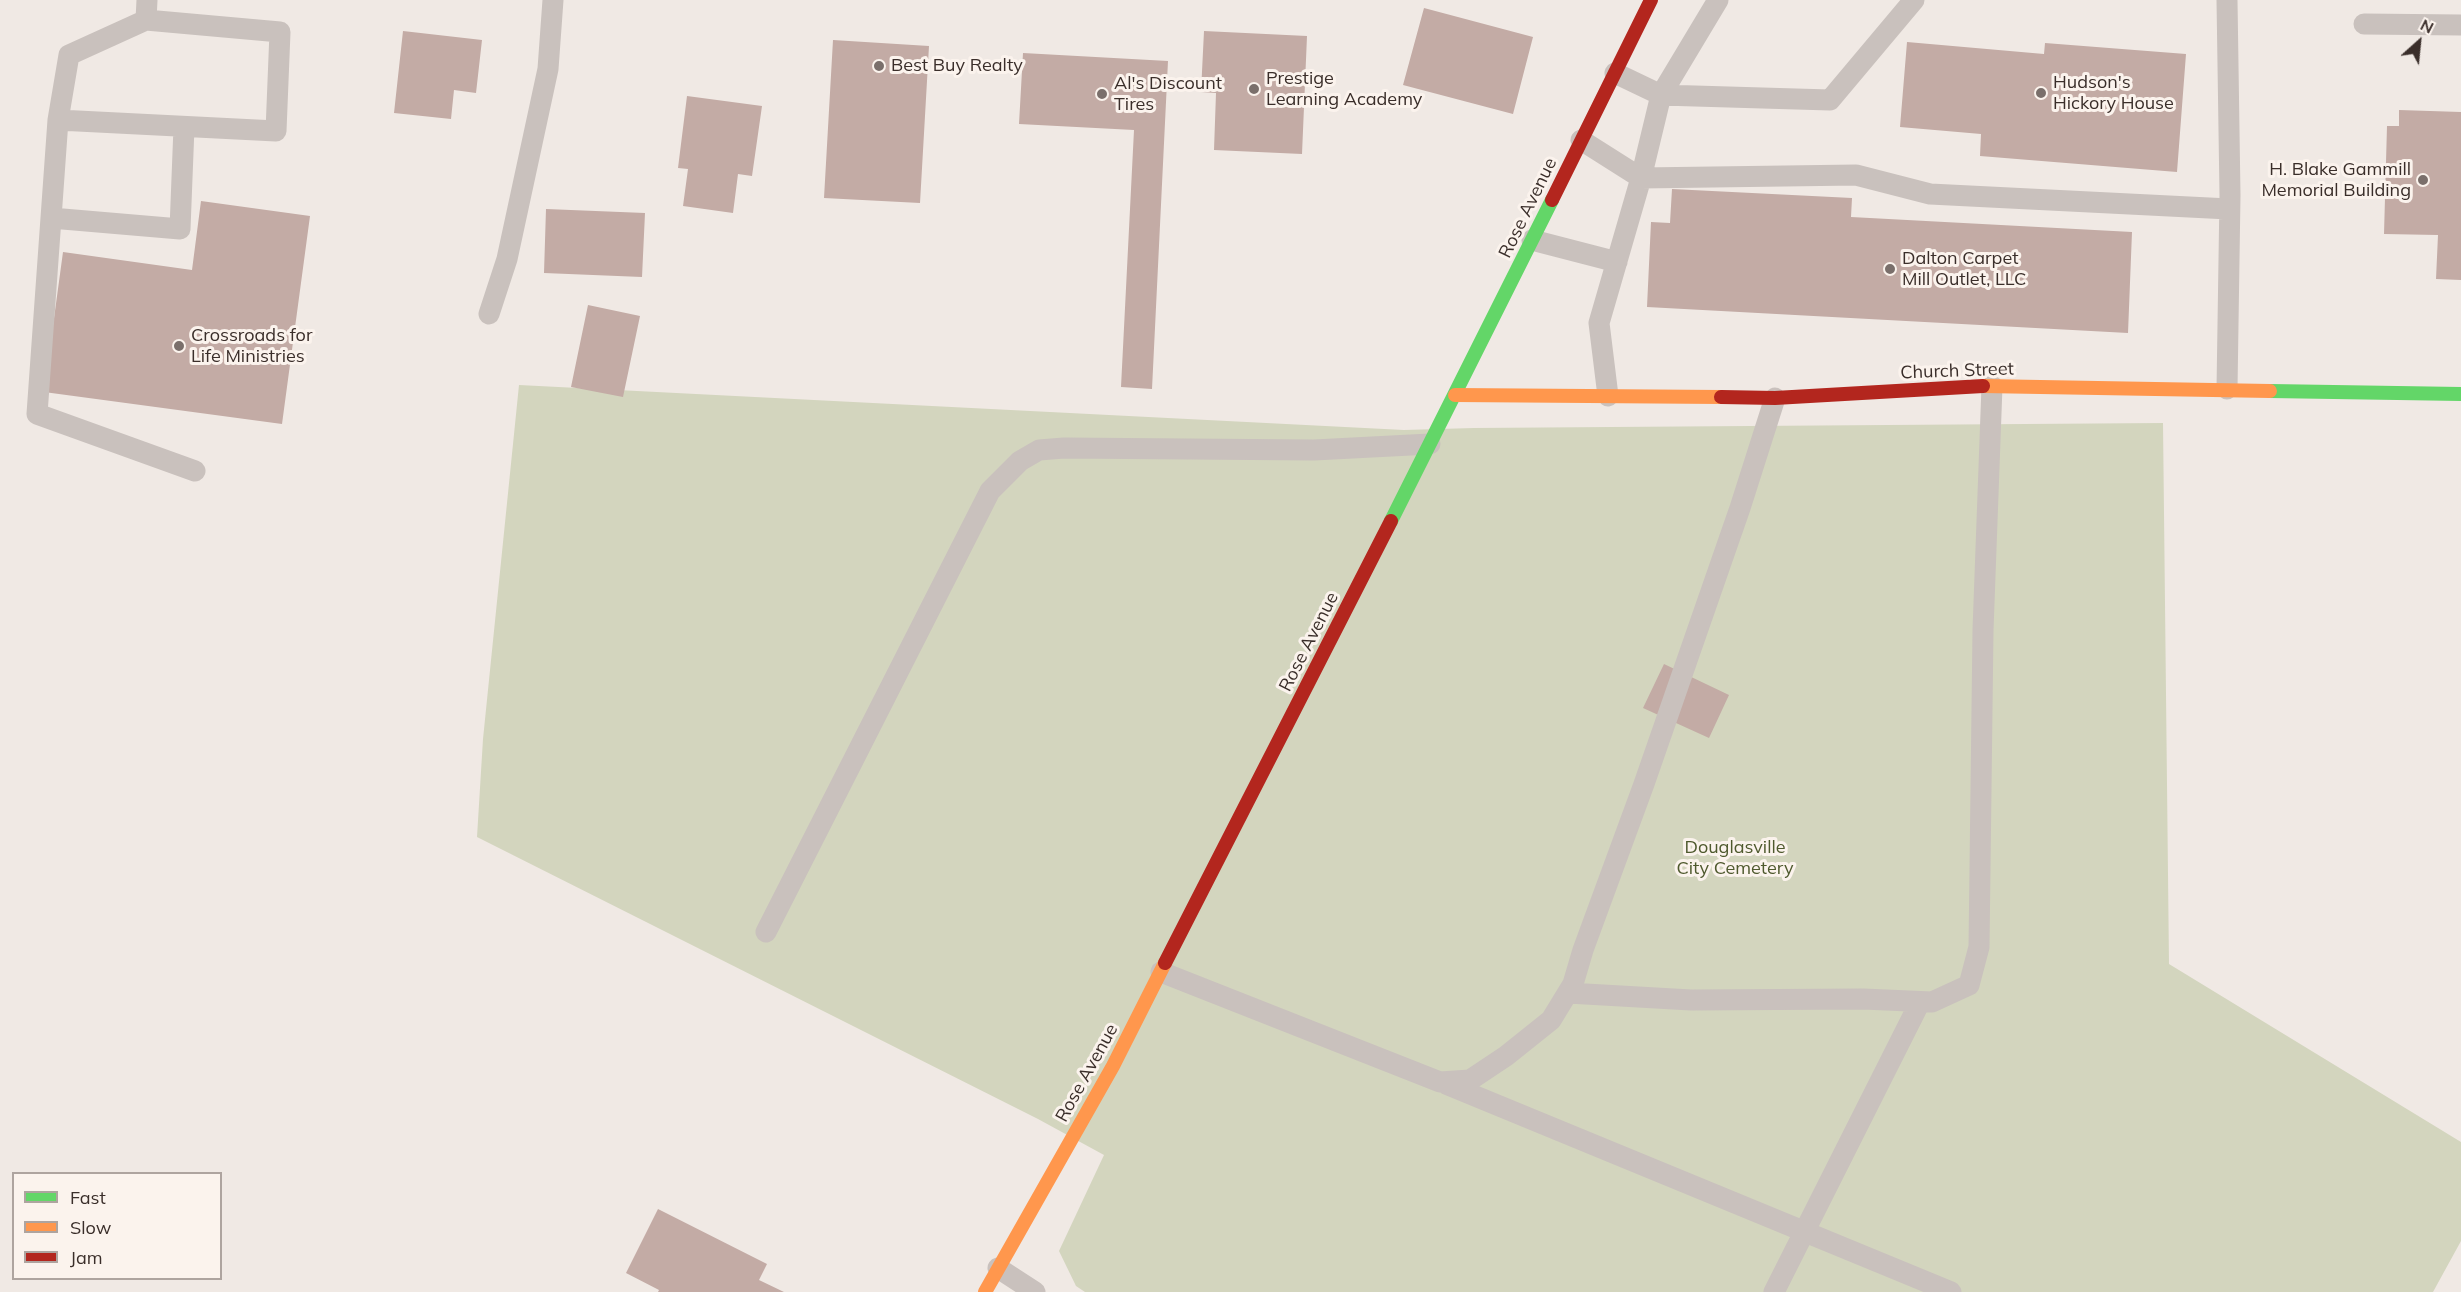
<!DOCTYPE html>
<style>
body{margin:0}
#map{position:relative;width:2461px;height:1292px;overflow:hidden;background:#f0e9e4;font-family:Mulish,sans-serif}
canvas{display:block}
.legend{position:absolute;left:12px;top:1172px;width:210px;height:108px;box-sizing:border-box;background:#fbf3ed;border:2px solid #aea49f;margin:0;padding:8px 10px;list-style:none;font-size:18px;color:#3a2e2a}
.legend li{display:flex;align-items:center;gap:12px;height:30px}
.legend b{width:30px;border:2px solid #aea49f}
.north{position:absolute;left:2389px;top:12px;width:60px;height:60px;-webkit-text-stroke:4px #fbf3ed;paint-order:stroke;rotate:27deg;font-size:16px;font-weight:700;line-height:24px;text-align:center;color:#3a2e2a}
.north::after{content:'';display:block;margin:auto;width:21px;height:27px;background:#3a2e2a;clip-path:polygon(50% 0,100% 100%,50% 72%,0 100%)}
</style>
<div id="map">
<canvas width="2461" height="1292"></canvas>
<ul class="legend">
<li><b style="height:8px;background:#63d668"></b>Fast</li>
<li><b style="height:8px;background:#ff974d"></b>Slow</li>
<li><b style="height:8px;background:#b3261e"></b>Jam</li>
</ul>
<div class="north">N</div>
</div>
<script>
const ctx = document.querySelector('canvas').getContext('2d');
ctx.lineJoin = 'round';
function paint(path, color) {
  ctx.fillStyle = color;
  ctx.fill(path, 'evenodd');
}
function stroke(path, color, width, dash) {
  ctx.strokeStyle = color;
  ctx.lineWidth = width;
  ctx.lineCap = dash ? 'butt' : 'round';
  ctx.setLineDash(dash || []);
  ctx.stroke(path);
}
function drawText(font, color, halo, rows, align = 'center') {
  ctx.font = font + ' Mulish,sans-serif';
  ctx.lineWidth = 6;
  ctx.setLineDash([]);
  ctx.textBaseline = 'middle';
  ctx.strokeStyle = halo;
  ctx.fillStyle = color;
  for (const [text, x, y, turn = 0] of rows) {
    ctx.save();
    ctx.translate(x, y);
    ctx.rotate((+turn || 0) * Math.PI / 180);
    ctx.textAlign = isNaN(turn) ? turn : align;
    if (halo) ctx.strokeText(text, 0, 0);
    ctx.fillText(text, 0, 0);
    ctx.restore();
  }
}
paint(new Path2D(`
 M 519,385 L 1404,430 L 1474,428 L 2163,423 L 2169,964 L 2461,1142 L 2461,1241 L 2433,1292 L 1085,1292 L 1076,1286 L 1059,1251 L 1104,1155 L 1038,1119 L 477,837 L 483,739 Z`), '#d3d5be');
paint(new Path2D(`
 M 1424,8 L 1533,37 L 1513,114 L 1403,85 Z
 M 403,31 L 482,40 L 476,93 L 454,90 L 451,119 L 394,113 Z
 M 1204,31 L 1307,36 L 1302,154 L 1214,150 L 1216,93 L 1201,92 Z
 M 833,40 L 929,46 L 920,203 L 824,198 Z
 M 1907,42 L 2044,54 L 2045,43 L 2186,54 L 2177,172 L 1980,156 L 1981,134 L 1900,127 Z
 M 1023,53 L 1168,61 L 1152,389 L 1121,387 L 1134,130 L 1019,124 Z
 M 687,96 L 762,106 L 752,176 L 738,174 L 733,213 L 683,206 L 688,169 L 678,168 Z
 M 2399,110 L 2461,112 L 2461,280 L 2436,279 L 2438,235 L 2384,234 L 2387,126 L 2399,126 Z
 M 1672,189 L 1852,198 L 1851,217 L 2132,232 L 2128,333 L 1647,307 L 1651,222 L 1670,223 Z
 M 201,201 L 310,216 L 282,424 L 44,392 L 63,252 L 192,270 Z
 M 546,209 L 645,213 L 642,277 L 544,273 Z
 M 588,305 L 640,316 L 623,397 L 571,387 Z
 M 1664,664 L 1729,695 L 1709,738 L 1643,708 Z
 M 658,1209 L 767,1264 L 759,1280 L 784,1292 L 658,1292 L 659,1290 L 626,1273 Z`), '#c3aba5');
stroke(new Path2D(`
 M 1718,0 L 1661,95 L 1830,100 L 1914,0
 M 146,20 L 147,0
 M 2364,24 L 2461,25
 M 58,120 L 276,131 L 280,32 L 146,20 L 69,55 L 58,120 L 37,414 L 195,471
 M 1581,140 L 1641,178 L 1856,175 L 1930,194 L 2229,209
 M 51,218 L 180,229 L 184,127
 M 1532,240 L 1617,262
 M 489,314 L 507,259 L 548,69 L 553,0
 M 2227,389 L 2230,195 L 2227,0
 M 1608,396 L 1599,323 L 1641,178 L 1661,95 L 1615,73
 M 766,932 L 990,491 L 1020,461 L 1039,450 L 1064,448 L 1314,450 L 1430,444
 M 1161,972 L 1440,1082 L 1470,1080 L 1506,1056 L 1551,1020 L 1573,984 L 1583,950 L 1644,784 L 1740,508 L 1775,398
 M 1568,993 L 1691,1000 L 1863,999 L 1932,1002 L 1969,985 L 1979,947 L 1983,630 L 1992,386
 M 1446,1084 L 1951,1292
 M 998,1268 L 1035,1292
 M 1774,1292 L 1920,1002`), '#c9c1bd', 21);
stroke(new Path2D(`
 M 2270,391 L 2461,394
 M 1391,521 L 1552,200`), '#63d668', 14);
stroke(new Path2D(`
 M 1983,386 L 2270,391
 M 1455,395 L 1721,397
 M 985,1292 L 1113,1066 L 1165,963`), '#ff974d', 14);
stroke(new Path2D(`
 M 1552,200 L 1651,0
 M 1721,397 L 1775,398 L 1983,386
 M 1165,963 L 1391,521`), '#b3261e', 14);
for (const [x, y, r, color] of [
 [879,66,6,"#7a6f6b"],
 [1254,89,6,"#7a6f6b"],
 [2041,93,6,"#7a6f6b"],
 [1102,94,6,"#7a6f6b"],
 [2423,180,6,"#7a6f6b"],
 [1890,269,6,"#7a6f6b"],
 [179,346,6,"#7a6f6b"]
]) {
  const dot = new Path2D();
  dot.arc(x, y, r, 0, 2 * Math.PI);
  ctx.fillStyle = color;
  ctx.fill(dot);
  stroke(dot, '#fbf3ed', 2);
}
drawText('18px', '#3a2e2a', '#fbf3ed', [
 ["Best Buy Realty",891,66],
 ["Prestige",1266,79],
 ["Learning Academy",1266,100],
 ["Hudson's",2053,83],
 ["Hickory House",2053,104],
 ["Al's Discount",1114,84],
 ["Tires",1114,105],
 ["H. Blake Gammill",2411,170,"right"],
 ["Memorial Building",2411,191,"right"],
 ["Dalton Carpet",1902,259],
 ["Mill Outlet, LLC",1902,280],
 ["Crossroads for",191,336],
 ["Life Ministries",191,357]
], 'left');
drawText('18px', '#3a2e2a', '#fbf3ed', [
 ["Rose Avenue",1528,208,-64],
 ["Church Street",1957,371,-2],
 ["Rose Avenue",1309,642,-63],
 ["Rose Avenue",1087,1073,-61]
]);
drawText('18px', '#4e592d', '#fbf3ed', [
 ["Douglasville",1735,848],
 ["City Cemetery",1735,869]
]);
</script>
